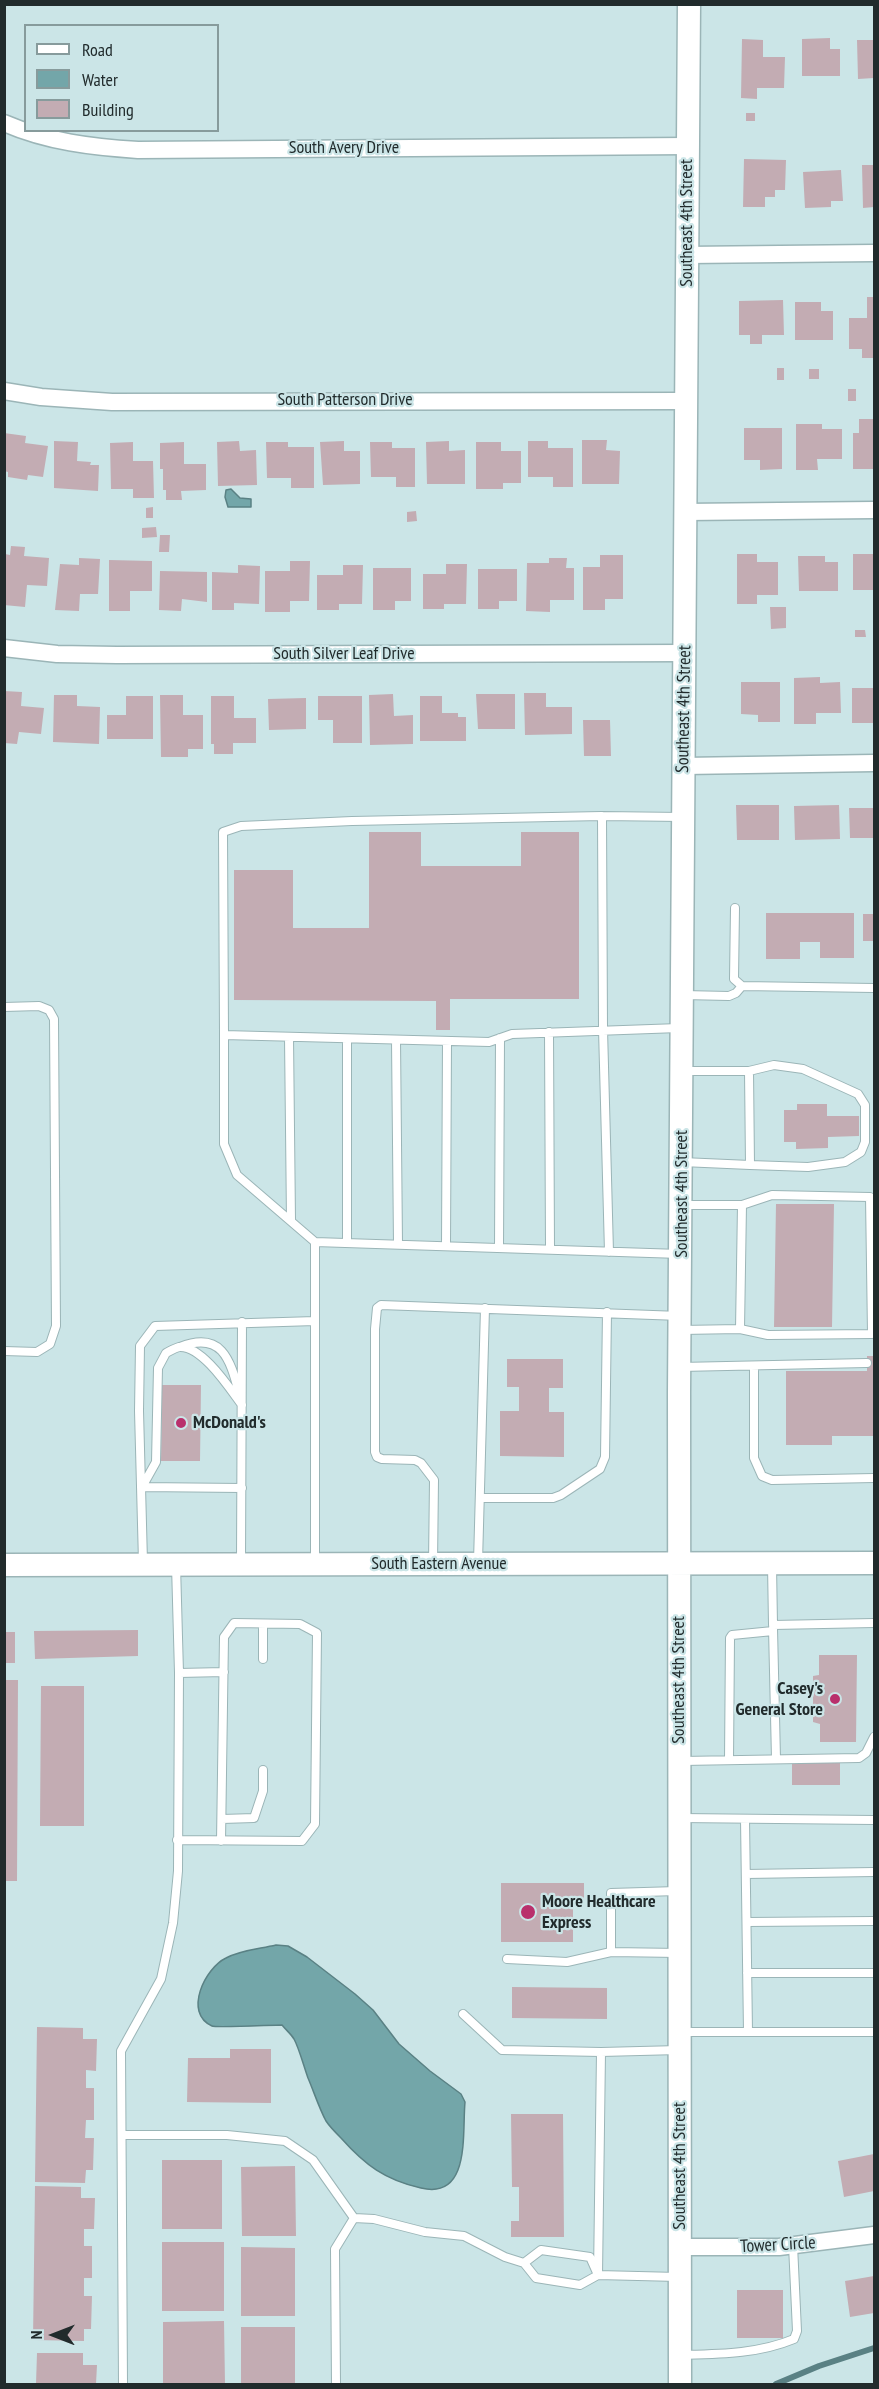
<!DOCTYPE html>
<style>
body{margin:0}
#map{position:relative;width:879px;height:2389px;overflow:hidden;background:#cbe5e7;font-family:"PT Sans Narrow",sans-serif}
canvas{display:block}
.frame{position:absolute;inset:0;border:6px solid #212b2c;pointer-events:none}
.legend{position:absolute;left:24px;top:24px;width:195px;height:108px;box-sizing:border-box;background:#cbe5e7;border:2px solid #879b9c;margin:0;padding:8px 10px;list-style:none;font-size:18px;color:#212b2c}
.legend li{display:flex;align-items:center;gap:12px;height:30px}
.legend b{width:30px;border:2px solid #879b9c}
.north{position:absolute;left:24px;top:2305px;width:60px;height:60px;-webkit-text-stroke:4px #cbe5e7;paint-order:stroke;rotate:270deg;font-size:16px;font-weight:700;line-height:24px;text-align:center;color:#212b2c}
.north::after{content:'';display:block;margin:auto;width:21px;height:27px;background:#212b2c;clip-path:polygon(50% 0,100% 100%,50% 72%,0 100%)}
</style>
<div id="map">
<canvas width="879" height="2389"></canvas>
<div class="frame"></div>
<ul class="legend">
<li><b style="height:8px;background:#fff"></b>Road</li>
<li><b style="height:16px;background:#73a6a9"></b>Water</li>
<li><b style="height:16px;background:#c3acb3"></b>Building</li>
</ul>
<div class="north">N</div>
</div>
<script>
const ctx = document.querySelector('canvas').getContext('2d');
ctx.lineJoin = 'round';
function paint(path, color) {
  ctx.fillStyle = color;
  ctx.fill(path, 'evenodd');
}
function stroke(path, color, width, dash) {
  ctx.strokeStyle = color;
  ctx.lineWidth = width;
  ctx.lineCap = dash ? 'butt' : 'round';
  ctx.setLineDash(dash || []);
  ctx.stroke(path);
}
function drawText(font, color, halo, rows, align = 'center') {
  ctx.font = font + ' "PT Sans Narrow",sans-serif';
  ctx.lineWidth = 4.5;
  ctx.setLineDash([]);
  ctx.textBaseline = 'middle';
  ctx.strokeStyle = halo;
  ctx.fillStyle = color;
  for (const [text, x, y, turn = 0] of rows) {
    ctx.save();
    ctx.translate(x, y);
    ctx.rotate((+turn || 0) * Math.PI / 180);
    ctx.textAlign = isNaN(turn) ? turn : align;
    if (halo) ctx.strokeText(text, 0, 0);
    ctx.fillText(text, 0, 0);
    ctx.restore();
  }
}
const water = new Path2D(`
 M 231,489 L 240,498 L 251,499 L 251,507 L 228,507 L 225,497 L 226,490 Z
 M 276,1945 L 288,1946 L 307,1957 L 355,1994 L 373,2010 L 399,2044 L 430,2071 L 461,2094 L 465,2102 C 462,2133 471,2200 421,2188 C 385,2180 365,2165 341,2138 C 336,2133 330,2127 326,2121 C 319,2108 314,2092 308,2078 C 304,2067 299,2048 294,2039 C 291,2034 286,2030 282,2025 C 272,2025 216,2028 212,2026 C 183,2013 205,1968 226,1958 C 241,1950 259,1949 276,1945 Z`);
paint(water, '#73a6a9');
stroke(water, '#5a8184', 1.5);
stroke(new Path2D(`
 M 776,2384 L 819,2366 L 874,2348`), '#5a8184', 6);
paint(new Path2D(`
 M 830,38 L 830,49 L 840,49 L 840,76 L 802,76 L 802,39 Z
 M 742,39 L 763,40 L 763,57 L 785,57 L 784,88 L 757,88 L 757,99 L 741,98 Z
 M 857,40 L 874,40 L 874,78 L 858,79 Z
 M 746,113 L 755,113 L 755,121 L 746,121 Z
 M 744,159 L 786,160 L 785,190 L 775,190 L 775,197 L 765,197 L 765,207 L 743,207 Z
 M 862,165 L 874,165 L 874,207 L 863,208 Z
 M 841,170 L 843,201 L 831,201 L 831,207 L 805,208 L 803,172 Z
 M 867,297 L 874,297 L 874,358 L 862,358 L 862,349 L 849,349 L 849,318 L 867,318 Z
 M 783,300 L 784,335 L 762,335 L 762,344 L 750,344 L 750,335 L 739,335 L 739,301 Z
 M 795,302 L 821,302 L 821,311 L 833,311 L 833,340 L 795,340 Z
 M 777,368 L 784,368 L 784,380 L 777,380 Z
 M 809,369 L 819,369 L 819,379 L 809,379 Z
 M 848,389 L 856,389 L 856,401 L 848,401 Z
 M 859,419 L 874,419 L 874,469 L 853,469 L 853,433 L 859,433 Z
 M 796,424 L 822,424 L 822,429 L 842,429 L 842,459 L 817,459 L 818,470 L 796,470 Z
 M 744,428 L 782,428 L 782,469 L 760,470 L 760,460 L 744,460 Z
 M 4,433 L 26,436 L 25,443 L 48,446 L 43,477 L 28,475 L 27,480 L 8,477 L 8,472 L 4,471 Z
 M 582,440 L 607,440 L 606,450 L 620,451 L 619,484 L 582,484 Z
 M 54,441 L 78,442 L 77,461 L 91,462 L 90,465 L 99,465 L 98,491 L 54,488 Z
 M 239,441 L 240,451 L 256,450 L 257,485 L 218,486 L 217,442 Z
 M 344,441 L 344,451 L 360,451 L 360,484 L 323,485 L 320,442 Z
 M 449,441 L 449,451 L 465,450 L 465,484 L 427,484 L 426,442 Z
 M 528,441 L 548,441 L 548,448 L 573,448 L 573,487 L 553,487 L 553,477 L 528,477 Z
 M 133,442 L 133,461 L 153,461 L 154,498 L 133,498 L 133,489 L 111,489 L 110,443 Z
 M 184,442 L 184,464 L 206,464 L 206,490 L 181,491 L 182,500 L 166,500 L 166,490 L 163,490 L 163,469 L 160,469 L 160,443 Z
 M 266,442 L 288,442 L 288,447 L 314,447 L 314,488 L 291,488 L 291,478 L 267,478 Z
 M 370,442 L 392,442 L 392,448 L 415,448 L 415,487 L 396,487 L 396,477 L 371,477 Z
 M 476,442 L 501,442 L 501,451 L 521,451 L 521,483 L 503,483 L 503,489 L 476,489 Z
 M 153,507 L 153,518 L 146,518 L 146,508 Z
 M 416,511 L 417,521 L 407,522 L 407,512 Z
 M 156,527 L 157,537 L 142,538 L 142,528 Z
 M 160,535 L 170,535 L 169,552 L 159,552 Z
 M 11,546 L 25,547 L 24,556 L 49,558 L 47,586 L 27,585 L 25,607 L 4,605 L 5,554 L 10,555 Z
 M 737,554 L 757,554 L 757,562 L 778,562 L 778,595 L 757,595 L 757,604 L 737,604 Z
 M 853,554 L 874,554 L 874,590 L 853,590 Z
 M 600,555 L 623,555 L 623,599 L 605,599 L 605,610 L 583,610 L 583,567 L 600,567 Z
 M 798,556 L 825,556 L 825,562 L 838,562 L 838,591 L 799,591 Z
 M 79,558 L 100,559 L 98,594 L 80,594 L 79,611 L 55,610 L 60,564 L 79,565 Z
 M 549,558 L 567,558 L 566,568 L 574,568 L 574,600 L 550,600 L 550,612 L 526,611 L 527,563 L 549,563 Z
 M 109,560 L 152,561 L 152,591 L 130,591 L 130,611 L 109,611 Z
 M 290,561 L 310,561 L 309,601 L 290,601 L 290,612 L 265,612 L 265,571 L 290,571 Z
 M 446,564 L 467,564 L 466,604 L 444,604 L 444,609 L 423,609 L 423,574 L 446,574 Z
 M 238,565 L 260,566 L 259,604 L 234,603 L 234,610 L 212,610 L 212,572 L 238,573 Z
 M 343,565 L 363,565 L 362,604 L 339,604 L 339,610 L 317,610 L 317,575 L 343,575 Z
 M 373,568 L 411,568 L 411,601 L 395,601 L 395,610 L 373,610 Z
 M 478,569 L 517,569 L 517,601 L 499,601 L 499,609 L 478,609 Z
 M 160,571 L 207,572 L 207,602 L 182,599 L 181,611 L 159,610 Z
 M 770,607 L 786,607 L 786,628 L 771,629 Z
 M 855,630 L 865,630 L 866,637 L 855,637 Z
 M 820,677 L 820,683 L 840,682 L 841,713 L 816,713 L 816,724 L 794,724 L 794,678 Z
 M 741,682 L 780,682 L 780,722 L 758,722 L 758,715 L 741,714 Z
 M 852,688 L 874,688 L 874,723 L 852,723 Z
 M 4,691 L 22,692 L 21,706 L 44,708 L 41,734 L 19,732 L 17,744 L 4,743 Z
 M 524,693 L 546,693 L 546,707 L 572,707 L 572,734 L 525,735 Z
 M 393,694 L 394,716 L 413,715 L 413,744 L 370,745 L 369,695 Z
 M 476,694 L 515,694 L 515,729 L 478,729 Z
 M 54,695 L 77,695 L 77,706 L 100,707 L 99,744 L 53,742 Z
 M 160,695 L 183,695 L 183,715 L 203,715 L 203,749 L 188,749 L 188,757 L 161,757 Z
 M 126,696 L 153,696 L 153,739 L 107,739 L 107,715 L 126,715 Z
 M 211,696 L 234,696 L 234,718 L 256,718 L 256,743 L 233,743 L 233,754 L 214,754 L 214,744 L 211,744 Z
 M 318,696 L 362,696 L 362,743 L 333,743 L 333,720 L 318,720 Z
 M 420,696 L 442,696 L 442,713 L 458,713 L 458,717 L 466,717 L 466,741 L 420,741 Z
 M 306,698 L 306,729 L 269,730 L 268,699 Z
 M 583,720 L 610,720 L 611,756 L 584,756 Z
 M 736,805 L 779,805 L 779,840 L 737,840 Z
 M 839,805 L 840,839 L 795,840 L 794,806 Z
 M 849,808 L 874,808 L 874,838 L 850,838 Z
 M 369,832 L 421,832 L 421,866 L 521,866 L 521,832 L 579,832 L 579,999 L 450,999 L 450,1030 L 436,1030 L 436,1001 L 234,1000 L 234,870 L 293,870 L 293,928 L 369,928 Z
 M 766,913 L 854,913 L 854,958 L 820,958 L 820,942 L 800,942 L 800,959 L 766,959 Z
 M 863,914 L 874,914 L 874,941 L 863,941 Z
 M 797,1104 L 827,1104 L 827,1116 L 859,1116 L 859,1136 L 828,1137 L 828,1148 L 796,1149 L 796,1142 L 784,1142 L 784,1110 L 797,1110 Z
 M 776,1204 L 834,1204 L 832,1327 L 774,1327 Z
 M 867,1356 L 874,1356 L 874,1436 L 832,1436 L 832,1445 L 786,1445 L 786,1371 L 867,1371 Z
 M 507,1359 L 563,1359 L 563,1388 L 549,1388 L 549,1412 L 564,1412 L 564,1457 L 500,1456 L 500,1411 L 519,1411 L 519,1387 L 507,1387 Z
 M 162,1385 L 201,1385 L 200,1461 L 161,1461 Z
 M 138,1630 L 138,1656 L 35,1659 L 34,1631 Z
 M 4,1632 L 15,1632 L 15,1663 L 4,1663 Z
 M 819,1655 L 857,1655 L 856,1742 L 820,1742 L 820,1724 L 813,1722 L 813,1676 L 819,1675 Z
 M 4,1680 L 18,1680 L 17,1881 L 4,1881 Z
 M 41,1686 L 84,1686 L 84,1826 L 40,1826 Z
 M 792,1762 L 840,1762 L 840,1785 L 792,1785 Z
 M 501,1883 L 584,1883 L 584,1900 L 573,1900 L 573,1942 L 501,1942 Z
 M 512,1987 L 607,1988 L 607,2019 L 512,2018 Z
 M 37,2027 L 83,2028 L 83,2039 L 97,2039 L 96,2071 L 86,2070 L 86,2088 L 94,2088 L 94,2120 L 86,2120 L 85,2138 L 94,2138 L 93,2170 L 86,2170 L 85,2183 L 35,2182 Z
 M 230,2049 L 271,2049 L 271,2103 L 187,2102 L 188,2058 L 230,2058 Z
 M 511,2114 L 563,2114 L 564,2237 L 511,2237 L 511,2221 L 519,2221 L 519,2187 L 512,2187 Z
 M 874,2154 L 874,2191 L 844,2197 L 838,2161 Z
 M 162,2160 L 222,2160 L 222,2229 L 162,2229 Z
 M 295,2166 L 296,2236 L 242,2236 L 241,2167 Z
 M 35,2186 L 81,2187 L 81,2198 L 95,2198 L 94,2229 L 84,2229 L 84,2246 L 92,2246 L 92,2278 L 84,2278 L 84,2296 L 92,2296 L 91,2329 L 84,2329 L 84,2341 L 33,2340 Z
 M 162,2242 L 224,2242 L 224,2311 L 162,2311 Z
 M 241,2247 L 295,2248 L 295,2316 L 241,2316 Z
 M 874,2276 L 874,2313 L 850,2317 L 845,2281 Z
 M 737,2290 L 783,2290 L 783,2338 L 737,2338 Z
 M 224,2321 L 225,2384 L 163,2384 L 163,2322 Z
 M 241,2327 L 295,2327 L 295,2384 L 241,2384 Z
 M 37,2353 L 83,2353 L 83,2365 L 97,2365 L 96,2384 L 36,2384 Z`), '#c3acb3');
const lane = new Path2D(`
 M 735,908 L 734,979 L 742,986 L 874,988
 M 683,995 L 729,996 L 736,993 L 742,986
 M 4,1007 L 39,1006 L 49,1010 L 54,1019 L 56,1326 L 50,1344 L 37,1352 L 4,1351
 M 679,1028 L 512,1034 L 489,1042 L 224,1035 L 224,1144 L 237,1175 L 315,1242 L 680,1254
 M 549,1032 L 550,1249
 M 224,1035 L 223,832 L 241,826 L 352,821 L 602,816
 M 289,1037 L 291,1221
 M 396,1040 L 398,1244
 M 682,1071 L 749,1071 L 750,1165 L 682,1162
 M 749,1071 L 774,1065 L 803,1069 L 858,1094 L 865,1105 L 865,1142 L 861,1152 L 845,1162 L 808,1167 L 750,1165
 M 315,1242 L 315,1564
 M 347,1243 L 347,1039
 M 446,1246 L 447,1041
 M 499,1248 L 500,1038
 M 609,1252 L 603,1029 L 602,816 L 682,817
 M 740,1329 L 742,1205
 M 681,1330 L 740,1329 L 768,1335 L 872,1334 L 870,1197 L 772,1195 L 742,1205 L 682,1205
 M 180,1347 C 221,1331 230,1358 239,1393
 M 754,1366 L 754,1458 L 762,1476 L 772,1480 L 874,1478
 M 680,1367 L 867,1363
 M 141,1487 L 242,1488
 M 142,1487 L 156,1462 L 158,1368 L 166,1353 C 170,1351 175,1348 179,1347 C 202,1345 230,1389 242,1405
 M 480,1498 L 553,1498 L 561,1495 L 600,1469 L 605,1457 L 607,1312
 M 143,1562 L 139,1411 L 140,1346 L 155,1326 L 315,1321
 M 241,1562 L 242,1322
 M 478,1562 L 485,1308
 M 433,1564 L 434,1480 L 421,1463 L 415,1460 L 382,1459 L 377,1457 L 375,1452 L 375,1329 L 377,1308 L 381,1305 L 680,1316
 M 772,1565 L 773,1625 L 874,1623
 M 773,1628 L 776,1759
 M 263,1659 L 263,1624
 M 179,1673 L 224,1672
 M 729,1760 L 730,1638 L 732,1635 L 773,1631
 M 682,1761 L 859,1758 L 866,1753 L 874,1737
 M 680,1818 L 874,1820
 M 222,1819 L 254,1818 L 263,1791 L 263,1770
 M 745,1819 L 748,2032
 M 177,1840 L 302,1841 L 315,1824 L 317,1633 L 300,1624 L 234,1623 L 224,1637 L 221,1841
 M 746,1874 L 874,1872
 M 747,1922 L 874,1921
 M 611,1952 L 611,1893 L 677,1891
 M 507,1959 L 567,1962 L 611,1952 L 679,1953
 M 747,1973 L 874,1973
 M 463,2014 L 502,2050 L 601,2052 L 679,2050
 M 680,2032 L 874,2032
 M 601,2052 L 598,2275 L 678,2277
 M 122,2135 L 227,2135 L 285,2141 L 313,2160 L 354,2218
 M 541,2250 L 590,2257 L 598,2275 L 580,2285 L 536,2278 L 524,2263 Z
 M 680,2355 C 719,2354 758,2354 794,2339 L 797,2331 L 793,2245
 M 123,2384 L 121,2051 L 161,1979 L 173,1923 L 178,1871 L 179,1673 L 176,1565
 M 336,2384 L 335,2249 L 354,2218 L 374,2219 L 425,2232 L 464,2236 L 505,2257 L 524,2263`);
const street = new Path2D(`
 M 4,123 C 48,142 92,147 138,150 L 688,146
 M 687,255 L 874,253
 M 4,391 L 41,397 L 112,402 L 687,401
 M 685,512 L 874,510
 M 4,648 L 57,654 L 117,655 L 685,653
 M 684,766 L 874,763
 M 680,2247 L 779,2247 L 874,2235`);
const secondary = new Path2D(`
 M 4,1565 L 874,1563
 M 680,2384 L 679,1391 L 689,4`);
stroke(lane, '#9bb5b7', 10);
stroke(street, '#9bb5b7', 19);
stroke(secondary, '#9bb5b7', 25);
stroke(lane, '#fff', 8);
stroke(street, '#fff', 16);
stroke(secondary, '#fff', 22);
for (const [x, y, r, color] of [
 [181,1423,6,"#b9306c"],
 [835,1699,6,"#b9306c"],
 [528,1912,8,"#b9306c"]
]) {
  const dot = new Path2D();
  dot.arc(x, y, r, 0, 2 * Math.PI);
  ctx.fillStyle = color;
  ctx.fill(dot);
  stroke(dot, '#cbe5e7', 2);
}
drawText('18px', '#212b2c', '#cbe5e7', [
 ["South Avery Drive",344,148],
 ["Southeast 4th Street",687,223,-90],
 ["South Patterson Drive",345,400],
 ["South Silver Leaf Drive",344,654],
 ["Southeast 4th Street",684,709,-89],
 ["Southeast 4th Street",682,1194,-90],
 ["South Eastern Avenue",439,1564],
 ["Southeast 4th Street",679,1680,-90],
 ["Southeast 4th Street",680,2166,-90],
 ["Tower Circle",778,2245,-3]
]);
drawText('bold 18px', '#212b2c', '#cbe5e7', [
 ["McDonald's",193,1423],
 ["Casey's",823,1689,"right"],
 ["General Store",823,1710,"right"],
 ["Moore Healthcare",542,1902],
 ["Express",542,1923]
], 'left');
</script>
